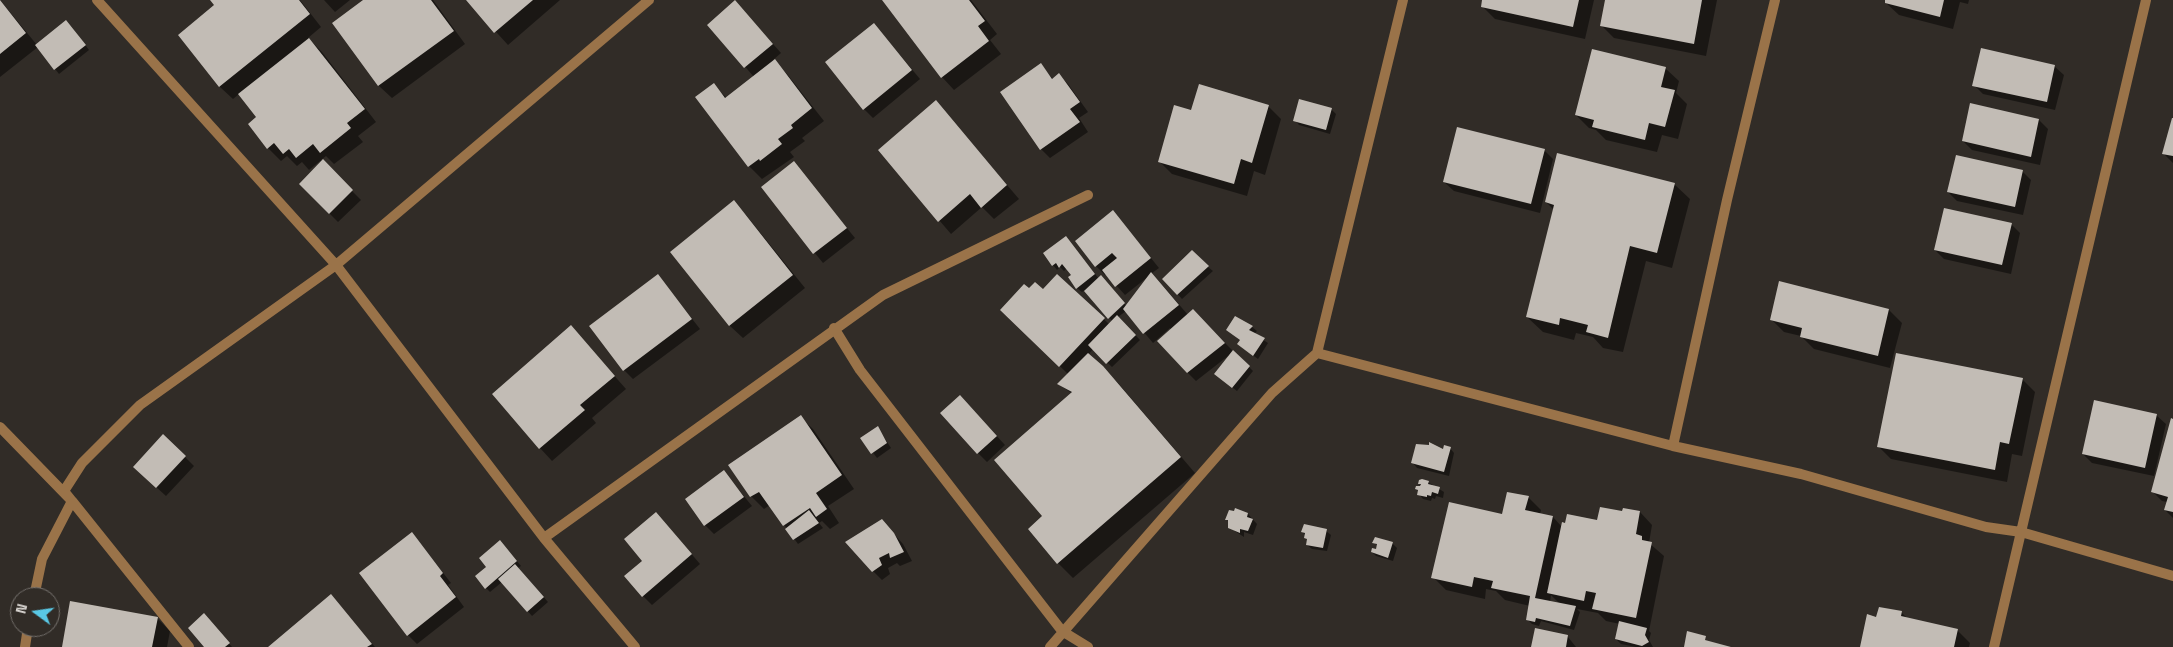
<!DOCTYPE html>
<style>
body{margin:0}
#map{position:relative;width:2173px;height:647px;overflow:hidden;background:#312c27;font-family:"Space Grotesk",sans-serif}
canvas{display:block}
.north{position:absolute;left:10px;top:587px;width:50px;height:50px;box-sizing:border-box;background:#312c27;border:1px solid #75716d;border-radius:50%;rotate:284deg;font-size:14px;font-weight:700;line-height:20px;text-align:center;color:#dcd9d5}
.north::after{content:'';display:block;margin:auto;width:18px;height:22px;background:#59c8e5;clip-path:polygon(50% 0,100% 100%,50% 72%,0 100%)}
</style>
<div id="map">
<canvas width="2173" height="647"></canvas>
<div class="north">N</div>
</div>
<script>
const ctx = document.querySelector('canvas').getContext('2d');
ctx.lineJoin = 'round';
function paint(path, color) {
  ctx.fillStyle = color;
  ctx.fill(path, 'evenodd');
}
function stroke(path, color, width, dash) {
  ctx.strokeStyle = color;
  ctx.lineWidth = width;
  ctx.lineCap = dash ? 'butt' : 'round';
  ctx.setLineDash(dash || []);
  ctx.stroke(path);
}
paint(new Path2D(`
 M 0,0 L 37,45 L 71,26 L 89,50 L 59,74 L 38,47 L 0,77 Z
 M 212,0 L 300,0 L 321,27 L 308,38 L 322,52 L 376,122 L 358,136 L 363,142 L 334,164 L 326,156 L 321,160 L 361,200 L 338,222 L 300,184 L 322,162 L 320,161 L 309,170 L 302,162 L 297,166 L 287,156 L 281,161 L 268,148 L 258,117 L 239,94 L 233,99 L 220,87 L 180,35 L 216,6 Z
 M 324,0 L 350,0 L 335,12 Z
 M 365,0 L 433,0 L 465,44 L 392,98 L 379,86 L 334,23 Z
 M 467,0 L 560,0 L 508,45 Z
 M 884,0 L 971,0 L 997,34 L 990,40 L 1001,54 L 954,90 L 942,77 Z
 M 1483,0 L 1594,0 L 1585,39 L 1495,19 L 1482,6 Z
 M 1606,0 L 1717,0 L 1706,56 L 1614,38 L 1601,25 Z
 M 1887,0 L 1969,0 L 1968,4 L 1960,2 L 1953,29 L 1899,15 L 1886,3 Z
 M 744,11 L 781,53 L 773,60 L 787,74 L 824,121 L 802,138 L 805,141 L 790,152 L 794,157 L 762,179 L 749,166 L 697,98 L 713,85 L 727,98 L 754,77 L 709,25 Z
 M 874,24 L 920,79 L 873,118 L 864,109 Z
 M 1593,50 L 1666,69 L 1679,81 L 1676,93 L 1687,104 L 1678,139 L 1662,135 L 1657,152 L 1606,140 L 1596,130 L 1589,128 L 1576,115 Z
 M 1041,65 L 1053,79 L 1059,75 L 1068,84 L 1088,112 L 1079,118 L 1088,132 L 1050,158 L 1041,149 L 1002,92 Z
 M 2054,66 L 2064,75 L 2055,110 L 1983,94 L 1974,85 Z
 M 936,102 L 1019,199 L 994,219 L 982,207 L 951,234 L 879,150 Z
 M 1268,106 L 1281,119 L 1265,175 L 1254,171 L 1247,196 L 1172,174 L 1159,161 L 1192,112 Z
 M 1331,109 L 1336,114 L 1330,134 L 1299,125 L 1295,120 Z
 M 2039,120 L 2048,129 L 2040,165 L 1972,150 L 1963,141 Z
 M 2173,120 L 2173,163 L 2164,154 Z
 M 1544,150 L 1553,159 L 1540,213 L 1454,191 L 1444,182 Z
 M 794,163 L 855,238 L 823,263 L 762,188 Z
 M 2022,171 L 2031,180 L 2023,215 L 1957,201 L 1948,192 Z
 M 1674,184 L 1690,199 L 1672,268 L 1646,261 L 1623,352 L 1603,348 L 1593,337 L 1576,333 L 1574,340 L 1543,332 L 1527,317 L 1554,210 L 1546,202 Z
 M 733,202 L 746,215 L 805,288 L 743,338 L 730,326 L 671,252 Z
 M 1113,211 L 1159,268 L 1152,273 L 1188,315 L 1193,311 L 1253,371 L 1237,391 L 1220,378 L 1228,356 L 1196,381 L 1187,372 L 1170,328 L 1153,343 L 1126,311 L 1118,317 L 1140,340 L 1112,367 L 1093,349 L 1088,355 L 1118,383 L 1195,473 L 1073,578 L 1058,563 L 1044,516 L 1073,394 L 1058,384 L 1068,374 L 1011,319 L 1029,290 L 1043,290 L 1057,275 L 1110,325 L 1113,322 L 1085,290 L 1082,292 L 1077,288 L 1069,278 L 1072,275 L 1067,268 L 1064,271 L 1060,267 L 1057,270 L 1053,265 L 1070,242 L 1099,279 L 1106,281 L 1127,307 L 1149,276 L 1125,295 L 1106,274 L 1105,275 L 1096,266 Z
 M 2011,224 L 2020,233 L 2011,274 L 1944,259 L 1935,250 Z
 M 1208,267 L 1213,271 L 1182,299 L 1164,279 Z
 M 658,275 L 700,329 L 633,379 L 624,370 Z
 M 1780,283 L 1889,310 L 1902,323 L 1890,368 L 1814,349 L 1801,336 L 1784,332 L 1771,319 Z
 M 1236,318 L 1252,327 L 1257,331 L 1254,334 L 1268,343 L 1258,359 L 1243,348 L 1241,341 L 1228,330 Z
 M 571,327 L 626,389 L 592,418 L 596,423 L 552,461 L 540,448 Z
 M 2022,379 L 2035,392 L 2022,456 L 2012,454 L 2007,482 L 1891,459 L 1878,446 Z
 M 969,406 L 1005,445 L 987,462 L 978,453 Z
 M 2156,415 L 2166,424 L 2154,476 L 2092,463 L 2083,454 Z
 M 800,417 L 813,429 L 854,489 L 828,506 L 839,523 L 830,529 L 822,521 L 819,523 L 823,528 L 798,544 L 770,505 L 764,509 L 751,496 L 730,466 Z
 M 2173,420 L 2173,518 L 2165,510 L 2167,502 L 2162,501 L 2153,492 Z
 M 878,428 L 891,448 L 877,458 L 862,438 Z
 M 1430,446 L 1444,451 L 1450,448 L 1454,453 L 1449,476 L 1417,468 L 1413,463 Z
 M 185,457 L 194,466 L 166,496 L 144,476 Z
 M 724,472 L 752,506 L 714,534 L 705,525 Z
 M 1428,482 L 1444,492 L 1443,498 L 1436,496 L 1435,499 L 1432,498 L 1431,501 L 1423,499 L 1419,494 L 1417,489 L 1421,486 L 1419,483 Z
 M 1528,497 L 1541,510 L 1540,514 L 1553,517 L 1562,527 L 1598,522 L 1623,512 L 1640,512 L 1652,525 L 1649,543 L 1664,556 L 1649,631 L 1651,633 L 1649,640 L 1653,647 L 1636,647 L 1621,644 L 1616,639 L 1620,624 L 1606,621 L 1598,613 L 1577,609 L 1580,612 L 1574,630 L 1541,621 L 1539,626 L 1532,624 L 1527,619 L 1530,606 L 1505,600 L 1496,591 L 1486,589 L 1485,599 L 1446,590 L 1433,577 L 1503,515 ZM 1551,595 L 1560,604 L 1550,602 Z
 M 1234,513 L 1248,514 L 1257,524 L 1253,535 L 1244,532 L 1244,537 L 1230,528 L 1229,522 L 1227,519 Z
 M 882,521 L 903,544 L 912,561 L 900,566 L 897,563 L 888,568 L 890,574 L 882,580 L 873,571 Z
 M 665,523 L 700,564 L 652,605 L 643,596 L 644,561 Z
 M 1326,531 L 1331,535 L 1327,551 L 1312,549 L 1307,545 L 1308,541 L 1303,532 Z
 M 412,533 L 451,583 L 448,585 L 464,607 L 417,644 L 408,635 Z
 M 1374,542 L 1392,543 L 1397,548 L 1393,561 L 1376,556 L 1372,552 L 1376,550 L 1378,546 Z
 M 504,546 L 521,566 L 518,568 L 548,602 L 532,616 L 502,582 L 490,592 L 486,588 L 488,567 Z
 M 330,596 L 375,647 L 270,647 Z
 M 1901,612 L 1908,619 L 1957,630 L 1970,643 L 1969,647 L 1861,647 L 1877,618 Z
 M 157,618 L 170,631 L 167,647 L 63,647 Z
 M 208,619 L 232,647 L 206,647 Z
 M 1568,637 L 1576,647 L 1532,647 Z`), '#0007');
paint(new Path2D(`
 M 0,0 L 26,33 L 0,54 Z
 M 210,0 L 299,0 L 310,14 L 219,87 L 178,35 L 214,5 Z
 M 363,0 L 431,0 L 454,31 L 378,86 L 332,23 Z
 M 466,0 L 533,0 L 494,33 Z
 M 735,0 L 773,44 L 744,68 L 707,25 Z
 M 882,0 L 969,0 L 985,21 L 978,26 L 989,41 L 941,78 Z
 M 1482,0 L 1579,0 L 1573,27 L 1481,7 Z
 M 1605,0 L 1702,0 L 1694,44 L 1600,26 Z
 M 1885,0 L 1944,0 L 1940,17 L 1885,3 Z
 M 66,20 L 86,45 L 54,70 L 35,45 Z
 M 874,23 L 912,70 L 863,110 L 825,62 Z
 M 309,38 L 365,109 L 347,123 L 351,128 L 320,153 L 313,144 L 296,158 L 289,149 L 283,154 L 274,143 L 267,149 L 248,124 L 256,117 L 238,94 Z
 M 1981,48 L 2055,65 L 2047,102 L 1972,86 Z
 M 1592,49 L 1666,67 L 1661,87 L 1675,90 L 1665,127 L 1649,123 L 1645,140 L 1592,127 L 1594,120 L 1575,115 Z
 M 775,59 L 812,108 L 791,125 L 793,128 L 778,139 L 782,144 L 760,161 L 759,159 L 748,167 L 695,97 L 714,83 L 725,98 Z
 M 1041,63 L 1052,79 L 1059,73 L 1080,102 L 1070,109 L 1080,122 L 1040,150 L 1000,92 Z
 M 1199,84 L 1269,105 L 1252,163 L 1241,159 L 1234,184 L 1158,162 L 1174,105 L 1191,110 Z
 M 1299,99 L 1332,108 L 1326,130 L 1293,121 Z
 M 936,100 L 1007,185 L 981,208 L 970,194 L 938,222 L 878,150 Z
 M 1970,103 L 2039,119 L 2031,157 L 1962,141 Z
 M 2172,118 L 2173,118 L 2173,156 L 2162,154 Z
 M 1457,127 L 1545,149 L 1531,204 L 1443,182 Z
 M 1557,153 L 1675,183 L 1657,253 L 1630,246 L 1608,338 L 1586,332 L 1588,325 L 1560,318 L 1559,325 L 1526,317 L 1554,205 L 1545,202 Z
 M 1956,155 L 2023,170 L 2015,207 L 1947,192 Z
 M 323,159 L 353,190 L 329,214 L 299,184 Z
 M 794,161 L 847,228 L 813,254 L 761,187 Z
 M 734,200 L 793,275 L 729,326 L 670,252 Z
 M 1944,208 L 2012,223 L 2002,265 L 1934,250 Z
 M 1113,210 L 1151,258 L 1115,287 L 1102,270 L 1117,258 L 1112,253 L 1095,267 L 1075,241 Z
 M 1066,236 L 1095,274 L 1076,289 L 1068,277 L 1071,275 L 1062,264 L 1059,268 L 1056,263 L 1052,266 L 1043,253 Z
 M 1192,250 L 1209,266 L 1177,295 L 1162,279 Z
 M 1151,272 L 1179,305 L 1143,334 L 1123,309 Z
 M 658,274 L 692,319 L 623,371 L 589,326 Z
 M 1057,274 L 1105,318 L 1059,367 L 1000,310 L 1024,284 L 1029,288 L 1035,282 L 1043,289 Z
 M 1101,275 L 1125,303 L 1108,319 L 1084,291 Z
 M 1779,281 L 1889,309 L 1878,356 L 1800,337 L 1802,328 L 1770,320 Z
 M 1193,309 L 1225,343 L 1187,373 L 1157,341 Z
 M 1117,315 L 1136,335 L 1106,364 L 1088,345 Z
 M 1235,316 L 1253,326 L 1249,330 L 1265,338 L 1253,356 L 1237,344 L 1240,340 L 1226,330 Z
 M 571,325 L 615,376 L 580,405 L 585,410 L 539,449 L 492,394 Z
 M 1233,350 L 1250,366 L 1232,388 L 1214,374 Z
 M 1088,353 L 1103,366 L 1181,457 L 1057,564 L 1028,529 L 1042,516 L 994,460 L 1072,392 L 1057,384 Z
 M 1896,353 L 2023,378 L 2009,444 L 2000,442 L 1995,470 L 1877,447 Z
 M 960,395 L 997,436 L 977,454 L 940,413 Z
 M 2094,400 L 2157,414 L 2145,468 L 2082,454 Z
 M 801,415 L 842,475 L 816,493 L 827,509 L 816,517 L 810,508 L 783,526 L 759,492 L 750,497 L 728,465 Z
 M 2171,418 L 2173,419 L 2173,512 L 2164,510 L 2168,497 L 2151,492 Z
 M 878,426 L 887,443 L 871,454 L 860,438 Z
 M 163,434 L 186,456 L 156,488 L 133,467 Z
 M 1429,442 L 1443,449 L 1444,445 L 1451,447 L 1444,472 L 1411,463 L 1416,444 L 1429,445 Z
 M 724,470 L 744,497 L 704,526 L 685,499 Z
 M 1422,479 L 1429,481 L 1428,484 L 1440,487 L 1438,494 L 1432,492 L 1431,496 L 1427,495 L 1427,497 L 1417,495 L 1418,490 L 1415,489 L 1416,486 L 1420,486 L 1421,484 L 1418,484 L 1419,480 Z
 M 1507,492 L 1529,496 L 1525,510 L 1553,516 L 1535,598 L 1576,606 L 1570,626 L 1536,618 L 1535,622 L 1526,620 L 1530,596 L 1491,588 L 1493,581 L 1474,577 L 1472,587 L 1431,578 L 1449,502 L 1502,514 Z
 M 1600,507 L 1622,511 L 1623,508 L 1640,511 L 1636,534 L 1642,536 L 1642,540 L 1652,542 L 1636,618 L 1592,609 L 1596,593 L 1586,591 L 1584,601 L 1547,593 L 1562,522 L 1565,523 L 1567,514 L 1597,520 Z
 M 1235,508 L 1248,513 L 1247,517 L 1253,519 L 1248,531 L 1240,529 L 1240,533 L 1228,528 L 1228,520 L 1225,520 L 1229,510 L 1234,511 Z
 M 809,510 L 819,523 L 793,540 L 785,529 Z
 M 656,512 L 692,554 L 642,597 L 624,576 L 642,561 L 624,539 Z
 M 882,519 L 894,533 L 904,552 L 890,558 L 889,553 L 879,558 L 882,565 L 872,572 L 845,542 Z
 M 1304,524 L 1327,529 L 1323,548 L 1306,545 L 1307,539 L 1304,538 L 1305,533 L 1301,532 Z
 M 412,532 L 443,573 L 440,576 L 456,597 L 407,636 L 359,573 Z
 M 1375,537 L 1393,542 L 1388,558 L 1371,552 L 1372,548 L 1376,549 L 1377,544 L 1372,543 Z
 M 500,540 L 517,561 L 485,589 L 475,576 L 486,567 L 479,558 Z
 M 515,564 L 544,597 L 527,612 L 498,579 Z
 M 331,594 L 372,644 L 367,647 L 268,647 Z
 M 70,601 L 158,617 L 152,647 L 62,647 Z
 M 1879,607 L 1902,611 L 1901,616 L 1958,629 L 1954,647 L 1860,647 L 1867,614 L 1876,617 Z
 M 204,613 L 230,643 L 225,647 L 204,647 L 188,628 Z
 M 1619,621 L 1647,628 L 1645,635 L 1649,642 L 1642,646 L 1615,639 Z
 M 1535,628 L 1568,635 L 1566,647 L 1531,647 Z
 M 1687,631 L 1706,636 L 1705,640 L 1731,647 L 1684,647 Z`), '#c2bcb5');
stroke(new Path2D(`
 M 97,0 L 336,265 L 544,538 L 635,647
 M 834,328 L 860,370 L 1062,631 L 1088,647
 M 1317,353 L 1673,446 L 1801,474 L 1986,527 L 2021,532 L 2173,576
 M 0,427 L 72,501 L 189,647
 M 1673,446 L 1727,200 L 1775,0
 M 544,538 L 883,295 L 1088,195
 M 34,597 L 42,559 L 72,501 L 64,491 L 82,463 L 140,405 L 336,265 L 649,0
 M 25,647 L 28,627
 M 1050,647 L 1272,393 L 1317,353 L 1403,0
 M 1994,647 L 2146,0`), '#9a7349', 10);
</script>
